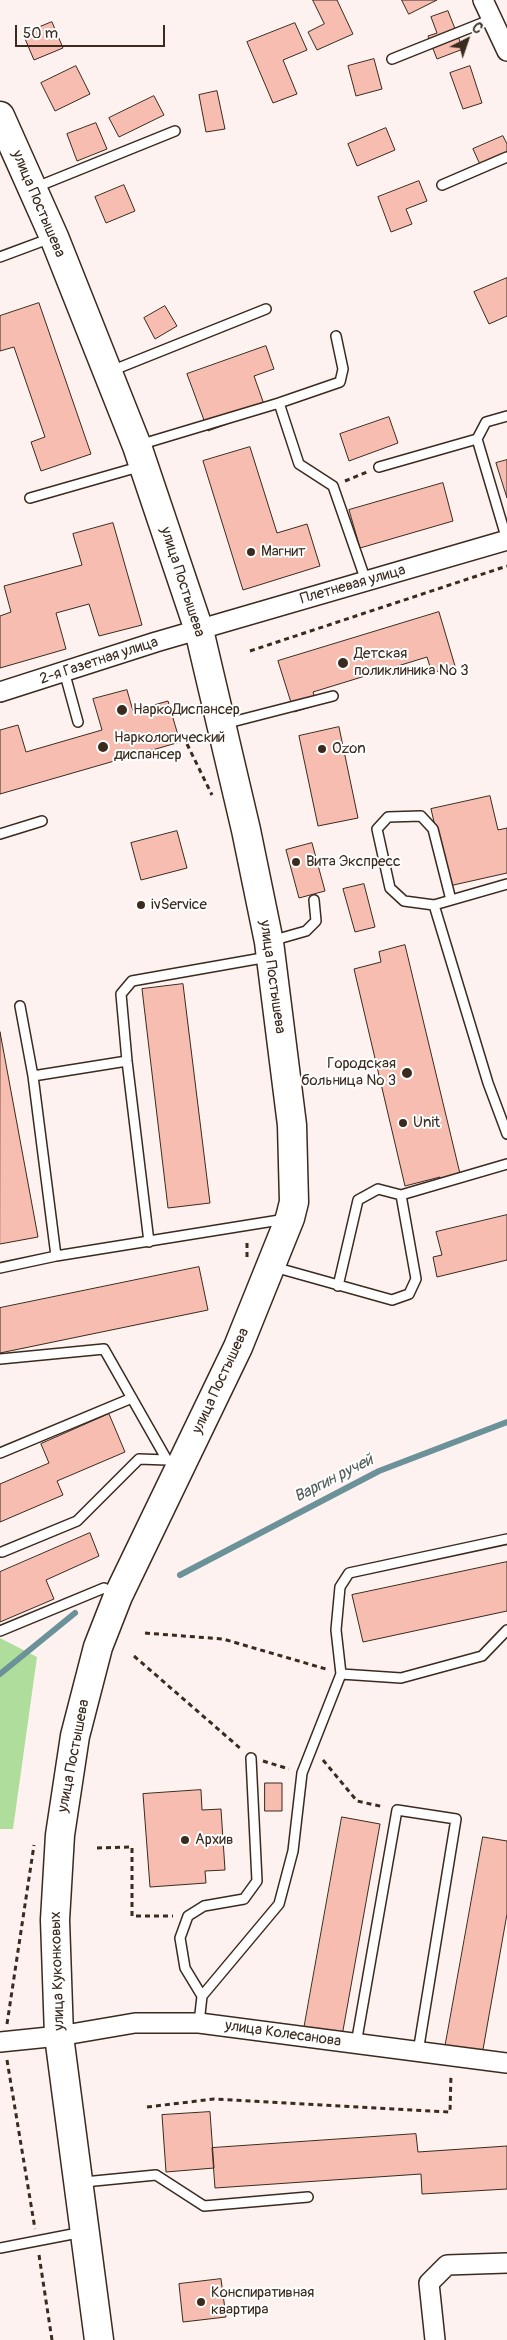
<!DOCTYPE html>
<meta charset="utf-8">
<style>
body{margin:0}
#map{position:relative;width:507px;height:2340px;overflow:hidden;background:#fdf2ef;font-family:Pangolin,sans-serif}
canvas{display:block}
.north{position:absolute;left:442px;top:15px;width:50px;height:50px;-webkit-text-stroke:4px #fff;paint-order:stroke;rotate:41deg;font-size:14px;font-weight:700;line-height:20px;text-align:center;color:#3b2a1e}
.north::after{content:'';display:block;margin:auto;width:18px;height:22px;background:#3b2a1e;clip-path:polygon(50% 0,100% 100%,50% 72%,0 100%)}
.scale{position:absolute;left:15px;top:25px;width:150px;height:22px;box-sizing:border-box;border:2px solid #3b2a1e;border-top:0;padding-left:6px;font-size:15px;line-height:18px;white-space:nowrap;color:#3b2a1e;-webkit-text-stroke:4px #fff;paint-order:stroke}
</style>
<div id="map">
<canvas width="507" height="2340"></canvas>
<div class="north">С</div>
<div class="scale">50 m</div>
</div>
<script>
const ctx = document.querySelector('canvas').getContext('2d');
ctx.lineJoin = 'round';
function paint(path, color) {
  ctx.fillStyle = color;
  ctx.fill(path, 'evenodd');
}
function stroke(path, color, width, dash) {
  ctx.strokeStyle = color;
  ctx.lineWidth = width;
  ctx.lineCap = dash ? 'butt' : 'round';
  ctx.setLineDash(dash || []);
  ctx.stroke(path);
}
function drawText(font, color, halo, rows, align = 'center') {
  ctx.font = font + ' Pangolin,sans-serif';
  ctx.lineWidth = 4;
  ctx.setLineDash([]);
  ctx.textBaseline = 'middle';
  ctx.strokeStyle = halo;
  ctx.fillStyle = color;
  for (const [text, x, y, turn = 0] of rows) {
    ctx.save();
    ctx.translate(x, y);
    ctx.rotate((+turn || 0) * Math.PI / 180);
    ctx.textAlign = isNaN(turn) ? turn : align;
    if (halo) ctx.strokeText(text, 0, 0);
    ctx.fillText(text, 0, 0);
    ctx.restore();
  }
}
paint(new Path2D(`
 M 0,1638 L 37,1657 L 13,1829 L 0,1829 Z`), '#afdd9c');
stroke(new Path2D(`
 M 180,1575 L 379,1471 L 507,1422
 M 0,1674 L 75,1613`), '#6b9298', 6);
const building = new Path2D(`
 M 313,0 L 337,0 L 353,34 L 317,50 L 308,32 L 324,24 Z
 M 402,0 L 437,0 L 409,14 Z
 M 448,11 L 463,49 L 437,59 L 428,36 L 437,33 L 431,17 Z
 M 52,22 L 63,48 L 34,60 L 23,34 Z
 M 295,23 L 307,50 L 283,60 L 297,94 L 273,103 L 247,42 Z
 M 374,59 L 382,89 L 356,96 L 348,66 Z
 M 76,66 L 90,94 L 55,111 L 41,83 Z
 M 470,66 L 482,103 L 463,109 L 450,73 Z
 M 217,91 L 225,129 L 206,132 L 199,95 Z
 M 154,96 L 164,115 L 119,137 L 109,118 Z
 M 96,123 L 107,149 L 77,161 L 67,134 Z
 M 386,128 L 395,150 L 357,166 L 348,144 Z
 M 503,136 L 507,144 L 507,161 L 483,171 L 473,149 Z
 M 419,181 L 427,201 L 406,209 L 412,224 L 391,232 L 378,197 Z
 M 124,185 L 135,211 L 106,223 L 95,197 Z
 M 507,278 L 507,316 L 489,324 L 474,292 Z
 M 39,303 L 91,454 L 41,471 L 31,442 L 45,437 L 14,347 L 0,351 L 0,316 Z
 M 165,306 L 177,326 L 155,339 L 144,318 Z
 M 266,346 L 274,369 L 254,376 L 266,410 L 208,431 L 187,374 Z
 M 389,417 L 398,443 L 349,461 L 340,434 Z
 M 250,447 L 277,533 L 307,524 L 320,566 L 243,590 L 203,461 Z
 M 507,460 L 507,498 L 496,463 Z
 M 443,483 L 453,521 L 360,548 L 349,510 Z
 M 113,523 L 142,625 L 99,636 L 89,604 L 56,613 L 66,649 L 0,668 L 0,616 L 11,612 L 4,586 L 82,565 L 73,534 Z
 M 439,612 L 455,666 L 432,673 L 427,657 L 313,692 L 317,705 L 294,712 L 278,661 Z
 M 127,690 L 133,711 L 168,701 L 180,742 L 0,794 L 0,730 L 18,725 L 26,752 L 102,730 L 93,699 Z
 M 339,727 L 358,818 L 318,826 L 299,736 Z
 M 490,796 L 498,830 L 507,828 L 507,873 L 449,886 L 431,809 Z
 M 177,831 L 187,868 L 141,880 L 131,843 Z
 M 312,843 L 325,891 L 299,898 L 286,850 Z
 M 364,884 L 375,927 L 355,932 L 343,889 Z
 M 405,945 L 462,1182 L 442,1187 L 440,1177 L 405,1186 L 354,969 L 381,962 L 379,952 Z
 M 183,984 L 210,1203 L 168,1208 L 142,989 Z
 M 0,1032 L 38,1237 L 0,1244 Z
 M 507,1215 L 507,1260 L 437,1277 L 433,1257 L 442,1255 L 436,1232 Z
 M 199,1267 L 208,1310 L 0,1353 L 0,1308 Z
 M 109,1414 L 125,1452 L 57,1481 L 63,1495 L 0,1522 L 0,1484 L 49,1463 L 41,1444 Z
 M 90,1533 L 99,1556 L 46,1580 L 54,1599 L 0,1622 L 0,1572 Z
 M 507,1562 L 507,1611 L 363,1642 L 352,1595 Z
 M 265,1783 L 282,1783 L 282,1811 L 265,1811 Z
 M 201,1790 L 202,1810 L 221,1809 L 225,1870 L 205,1871 L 206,1883 L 150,1887 L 143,1794 Z
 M 342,1817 L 380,1824 L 342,2036 L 304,2029 Z
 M 483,1837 L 507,1841 L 507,1914 L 482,2055 L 445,2048 Z
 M 210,2112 L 214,2168 L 166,2172 L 162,2115 Z
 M 416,2134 L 418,2152 L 507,2146 L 507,2189 L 422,2194 L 421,2174 L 215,2188 L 212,2148 Z
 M 221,2279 L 226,2317 L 183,2322 L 179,2284 Z`);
paint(building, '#f7bdb0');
stroke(building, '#3b2a1e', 1);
const lane = new Path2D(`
 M 392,59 L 492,19
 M 442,185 L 507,157
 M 34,188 L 175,131
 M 0,257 L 51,238
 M 111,371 L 266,309
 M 279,403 L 299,464 L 333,486 L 366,581
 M 477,439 L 507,540
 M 139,445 L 279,403 L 340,382 L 343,369 L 336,336
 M 379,467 L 477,439 L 486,422 L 507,416
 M 30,498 L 142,466
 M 64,671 L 78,722
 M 224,724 L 333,696
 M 0,834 L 42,821
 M 507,884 L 434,905 L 488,1083 L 507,1134
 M 434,905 L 404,901 L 390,888 L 377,829 L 388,817 L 421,816 L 433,829 L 451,900
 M 271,941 L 306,931 L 316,921 L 314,900
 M 20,1006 L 33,1076 L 56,1256
 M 33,1076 L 127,1061
 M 149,1242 L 127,1061 L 121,994 L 132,981 L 268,957
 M 274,1267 L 392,1300 L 409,1294 L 416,1279 L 401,1195
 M 0,1268 L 56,1256 L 286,1219
 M 338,1286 L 358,1200 L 378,1189 L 401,1195 L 507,1164
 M 0,1359 L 104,1349 L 167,1460 L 178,1466
 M 0,1453 L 132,1398
 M 2,1552 L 77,1521 L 139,1459 L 167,1460
 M 0,1631 L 104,1588 L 117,1595
 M 341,1674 L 401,1678 L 482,1656 L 507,1630
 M 202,1996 L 185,1968 L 180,1938 L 188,1916 L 204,1906 L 244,1899 L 257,1881 L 251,1758
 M 199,2023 L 202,1996 L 279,1904 L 293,1851 L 302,1773 L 341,1674 L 336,1630 L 340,1587 L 349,1573 L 507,1539
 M 356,2044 L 397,1810 L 456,1819 L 418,2052
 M 84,2182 L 156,2175 L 204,2206 L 308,2197
 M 0,2248 L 83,2232`);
const street = new Path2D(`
 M 483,0 L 507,51
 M 0,692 L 156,642 L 507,540
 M 0,2042 L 59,2036 L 135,2023 L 199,2023 L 507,2063
 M 435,2340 L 429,2283 L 447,2265 L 507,2263`);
const primary = new Path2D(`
 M 0,116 L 54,237 L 137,446 L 199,630 L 246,830 L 269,942 L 292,1125 L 294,1202 L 290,1218 L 238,1347 L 118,1596 L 98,1647 L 75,1736 L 60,1835 L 55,1920 L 59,2036 L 99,2340`);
stroke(lane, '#3b2a1e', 12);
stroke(street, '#3b2a1e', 22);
stroke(primary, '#3b2a1e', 31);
stroke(new Path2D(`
 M 345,481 L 367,472
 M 250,651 L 507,566
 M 187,744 L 212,795
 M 247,1257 L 247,1239
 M 145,1633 L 223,1639 L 326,1669
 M 134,1656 L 241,1749
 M 323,1760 L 357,1801 L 384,1807
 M 263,1761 L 289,1769
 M 97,1848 L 132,1847 L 132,1916 L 173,1916
 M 7,2024 L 34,1845
 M 7,2060 L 35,2229
 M 147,2107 L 214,2099 L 450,2112 L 451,2074
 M 39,2255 L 52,2340`), '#3b2a1e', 3, [5, 4]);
stroke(lane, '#fff', 9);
stroke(street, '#fff', 19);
stroke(primary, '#fff', 28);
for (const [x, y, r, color] of [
 [251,552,5,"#3b2a1e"],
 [343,663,6,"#3b2a1e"],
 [122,710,6,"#3b2a1e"],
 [103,747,6,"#3b2a1e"],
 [322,749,5,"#3b2a1e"],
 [296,862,5,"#3b2a1e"],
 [141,905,5,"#3b2a1e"],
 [407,1073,6,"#3b2a1e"],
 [403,1123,5,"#3b2a1e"],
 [185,1840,5,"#3b2a1e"],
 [201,2302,5,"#3b2a1e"]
]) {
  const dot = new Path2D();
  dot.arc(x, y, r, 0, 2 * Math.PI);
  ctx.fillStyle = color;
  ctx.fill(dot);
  stroke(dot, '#fff', 2);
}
drawText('15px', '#3b2a1e', '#fff', [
 ["улица Постышева",38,204,67],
 ["улица Постышева",182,582,72],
 ["Плетневая улица",353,585,-16],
 ["2-я Газетная улица",99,661,-18],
 ["улица Постышева",272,977,82],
 ["улица Постышева",221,1381,-65],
 ["улица Постышева",74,1756,-79],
 ["улица Куконковых",58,1971,-92],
 ["улица Колесанова",283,2034,8]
]);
drawText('15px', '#3b2a1e', '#fff', [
 ["Магнит",261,552],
 ["Детская",354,654],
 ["поликлиника № 3",354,671],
 ["НаркоДиспансер",133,710],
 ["Наркологический",114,738],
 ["диспансер",114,755],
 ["Ozon",332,749],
 ["Вита Экспресс",306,862],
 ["ivService",151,905],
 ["Городская",396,1064,"right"],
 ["больница № 3",396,1081,"right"],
 ["Unit",413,1123],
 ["Архив",195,1840],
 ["Конспиративная",211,2293],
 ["квартира",211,2310]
], 'left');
drawText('italic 16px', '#535e5b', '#fff', [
 ["Варгин ручей",334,1479,-27]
]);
</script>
